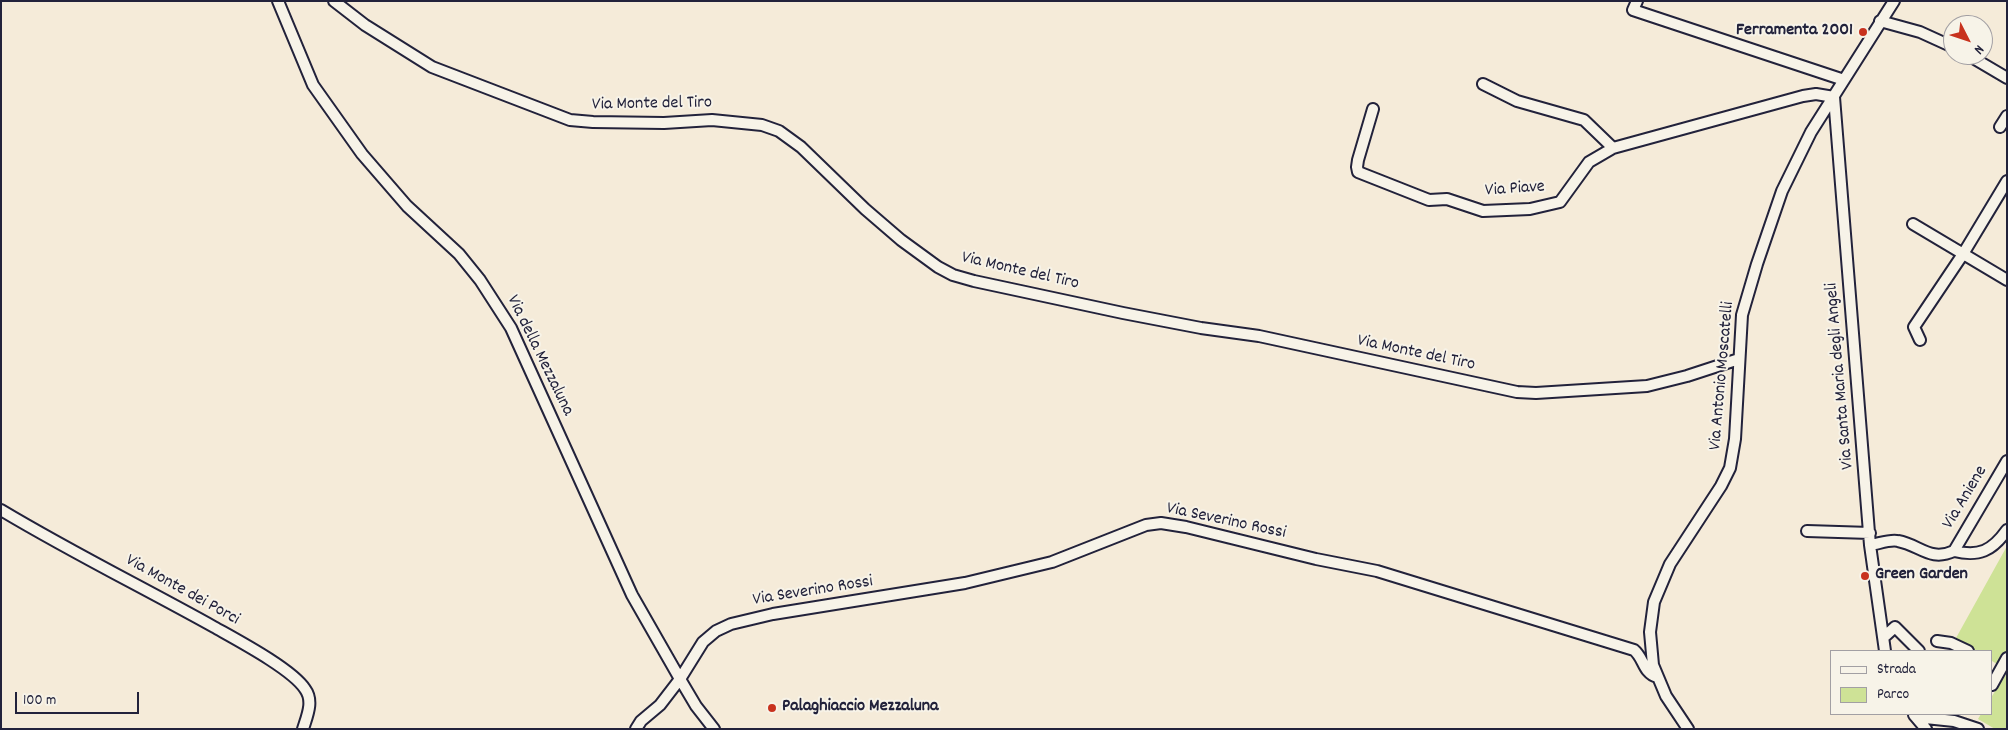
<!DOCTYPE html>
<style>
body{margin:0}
#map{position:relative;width:2008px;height:730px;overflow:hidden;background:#f5ebd9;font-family:Dekko,sans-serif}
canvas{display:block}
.frame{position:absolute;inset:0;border:2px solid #22223b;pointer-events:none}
.legend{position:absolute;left:1830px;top:650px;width:162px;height:65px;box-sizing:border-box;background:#f7f3e8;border:1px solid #a29fa3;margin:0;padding:6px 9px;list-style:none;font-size:15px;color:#22223b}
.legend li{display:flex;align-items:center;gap:10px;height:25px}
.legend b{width:25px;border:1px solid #a29fa3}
.north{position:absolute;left:1943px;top:15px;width:50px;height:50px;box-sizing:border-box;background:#f7f3e8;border:1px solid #a29fa3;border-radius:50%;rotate:131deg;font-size:14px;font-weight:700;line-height:20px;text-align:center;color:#22223b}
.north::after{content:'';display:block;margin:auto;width:18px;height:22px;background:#c8321e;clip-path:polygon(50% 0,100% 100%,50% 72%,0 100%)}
.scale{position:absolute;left:15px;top:692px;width:124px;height:22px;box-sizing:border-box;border:2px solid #22223b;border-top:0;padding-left:6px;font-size:15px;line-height:18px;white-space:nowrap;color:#22223b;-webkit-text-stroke:4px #f7f3e8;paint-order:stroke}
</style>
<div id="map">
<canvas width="2008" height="730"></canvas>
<div class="frame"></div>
<ul class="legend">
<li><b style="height:6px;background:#f7f3e8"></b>Strada</li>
<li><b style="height:14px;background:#cee296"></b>Parco</li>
</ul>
<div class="north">N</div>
<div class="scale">100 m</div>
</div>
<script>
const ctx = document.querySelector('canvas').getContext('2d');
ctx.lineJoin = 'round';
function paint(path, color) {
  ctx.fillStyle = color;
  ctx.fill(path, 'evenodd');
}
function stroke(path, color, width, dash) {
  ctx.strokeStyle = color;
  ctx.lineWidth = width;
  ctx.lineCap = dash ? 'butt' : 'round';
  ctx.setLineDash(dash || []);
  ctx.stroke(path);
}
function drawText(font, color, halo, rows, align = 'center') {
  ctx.font = font + ' Dekko,sans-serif';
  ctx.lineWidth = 4;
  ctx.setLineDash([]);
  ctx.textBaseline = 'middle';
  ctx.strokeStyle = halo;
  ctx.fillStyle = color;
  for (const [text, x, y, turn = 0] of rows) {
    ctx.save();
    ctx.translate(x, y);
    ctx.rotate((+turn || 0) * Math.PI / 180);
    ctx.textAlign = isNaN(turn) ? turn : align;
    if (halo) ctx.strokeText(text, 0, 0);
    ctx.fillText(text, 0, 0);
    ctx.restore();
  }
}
paint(new Path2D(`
 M 2007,546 L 2007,670 L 1992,661 L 1992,651 L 1977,651 L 1956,638 Z
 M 2007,673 L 2007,729 L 1995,729 L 1978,719 L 1981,714 L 1992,714 L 1992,696 Z`), '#cee296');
const minor = new Path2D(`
 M 278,1 L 313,85 L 362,154 L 407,206 L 459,254 L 480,280 L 511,328 L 632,595 L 680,679
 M 334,1 L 365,25 L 432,67 L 570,120 L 593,122 L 664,123 L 712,120 L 762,125 L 779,131 L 801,147 L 865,209 L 901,240 L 938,267 L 953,275 L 974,281 L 1123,313 L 1201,328 L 1259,336 L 1517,392 L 1536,393 L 1647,386 L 1687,376 L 1739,359
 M 1637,1 L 1633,10 L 1844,80
 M 1880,21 L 1920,32 L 1953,47
 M 1968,55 L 2007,78
 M 1483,84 L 1517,101 L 1584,120 L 1613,148
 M 1834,97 L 1870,545 L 1885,651
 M 1373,109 L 1358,160 L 1357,167 L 1358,172 L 1429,200 L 1447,199 L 1483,211 L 1530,209 L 1560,202 L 1589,162 L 1613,148 L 1803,96 L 1816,94 L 1834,97
 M 2000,127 L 2007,116
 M 1913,224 L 2007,280
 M 1920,340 L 1914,327 L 1963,254 L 2007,181
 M 1,510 C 71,552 144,588 214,627 C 237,640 292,669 305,689 C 314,701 307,716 303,729
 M 1807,531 L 1870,533
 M 1870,545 C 1878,544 1890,539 1898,541 C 1920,545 1930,562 1954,551 L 2007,461
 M 1954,551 C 1979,557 1992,551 2007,530
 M 1884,637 L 1895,627 L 1919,651
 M 1937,641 L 1951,643 L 1968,651
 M 680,679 L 703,642 L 716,631 L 731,624 L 773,614 L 965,583 L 1052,562 L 1146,525 L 1161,523 L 1186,527 L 1316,559 L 1377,571 L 1634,650 C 1644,658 1643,673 1657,677
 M 1992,685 L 2007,658
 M 1914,715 L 1926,729
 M 1916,717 L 1954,721 L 1978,729
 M 636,729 L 641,721 L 660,705 L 680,679 L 696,706 L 714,729
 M 1688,729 L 1666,696 L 1653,665 L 1650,632 L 1654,602 L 1670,564 L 1721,486 L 1730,468 L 1735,439 L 1742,315 L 1757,264 L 1782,191 L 1811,132 L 1894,1`);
stroke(minor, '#22223b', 14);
stroke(minor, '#f7f3e8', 10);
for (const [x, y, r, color] of [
 [1863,32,5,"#c8321e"],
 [1865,576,5,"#c8321e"],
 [772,708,5,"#c8321e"]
]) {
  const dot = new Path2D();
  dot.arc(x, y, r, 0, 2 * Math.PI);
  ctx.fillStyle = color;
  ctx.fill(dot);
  stroke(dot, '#f7f3e8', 2);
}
drawText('bold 18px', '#22223b', '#f7f3e8', [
 ["Ferramenta 2001",1853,32,"right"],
 ["Green Garden",1875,576],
 ["Palaghiaccio Mezzaluna",782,708]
], 'left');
drawText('18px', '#22223b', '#f7f3e8', [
 ["Via Monte del Tiro",652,105,-1],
 ["Via Piave",1515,190,-4],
 ["Via Monte del Tiro",1020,272,13],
 ["Via Monte del Tiro",1416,354,12],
 ["Via della Mezzaluna",539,356,64],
 ["Via Antonio Moscatelli",1723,376,-85],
 ["Via Santa Maria degli Angeli",1841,376,-95],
 ["Via Aniene",1966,498,-59],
 ["Via Severino Rossi",1226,522,12],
 ["Via Monte dei Porci",182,591,29],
 ["Via Severino Rossi",813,592,-9]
]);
</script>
